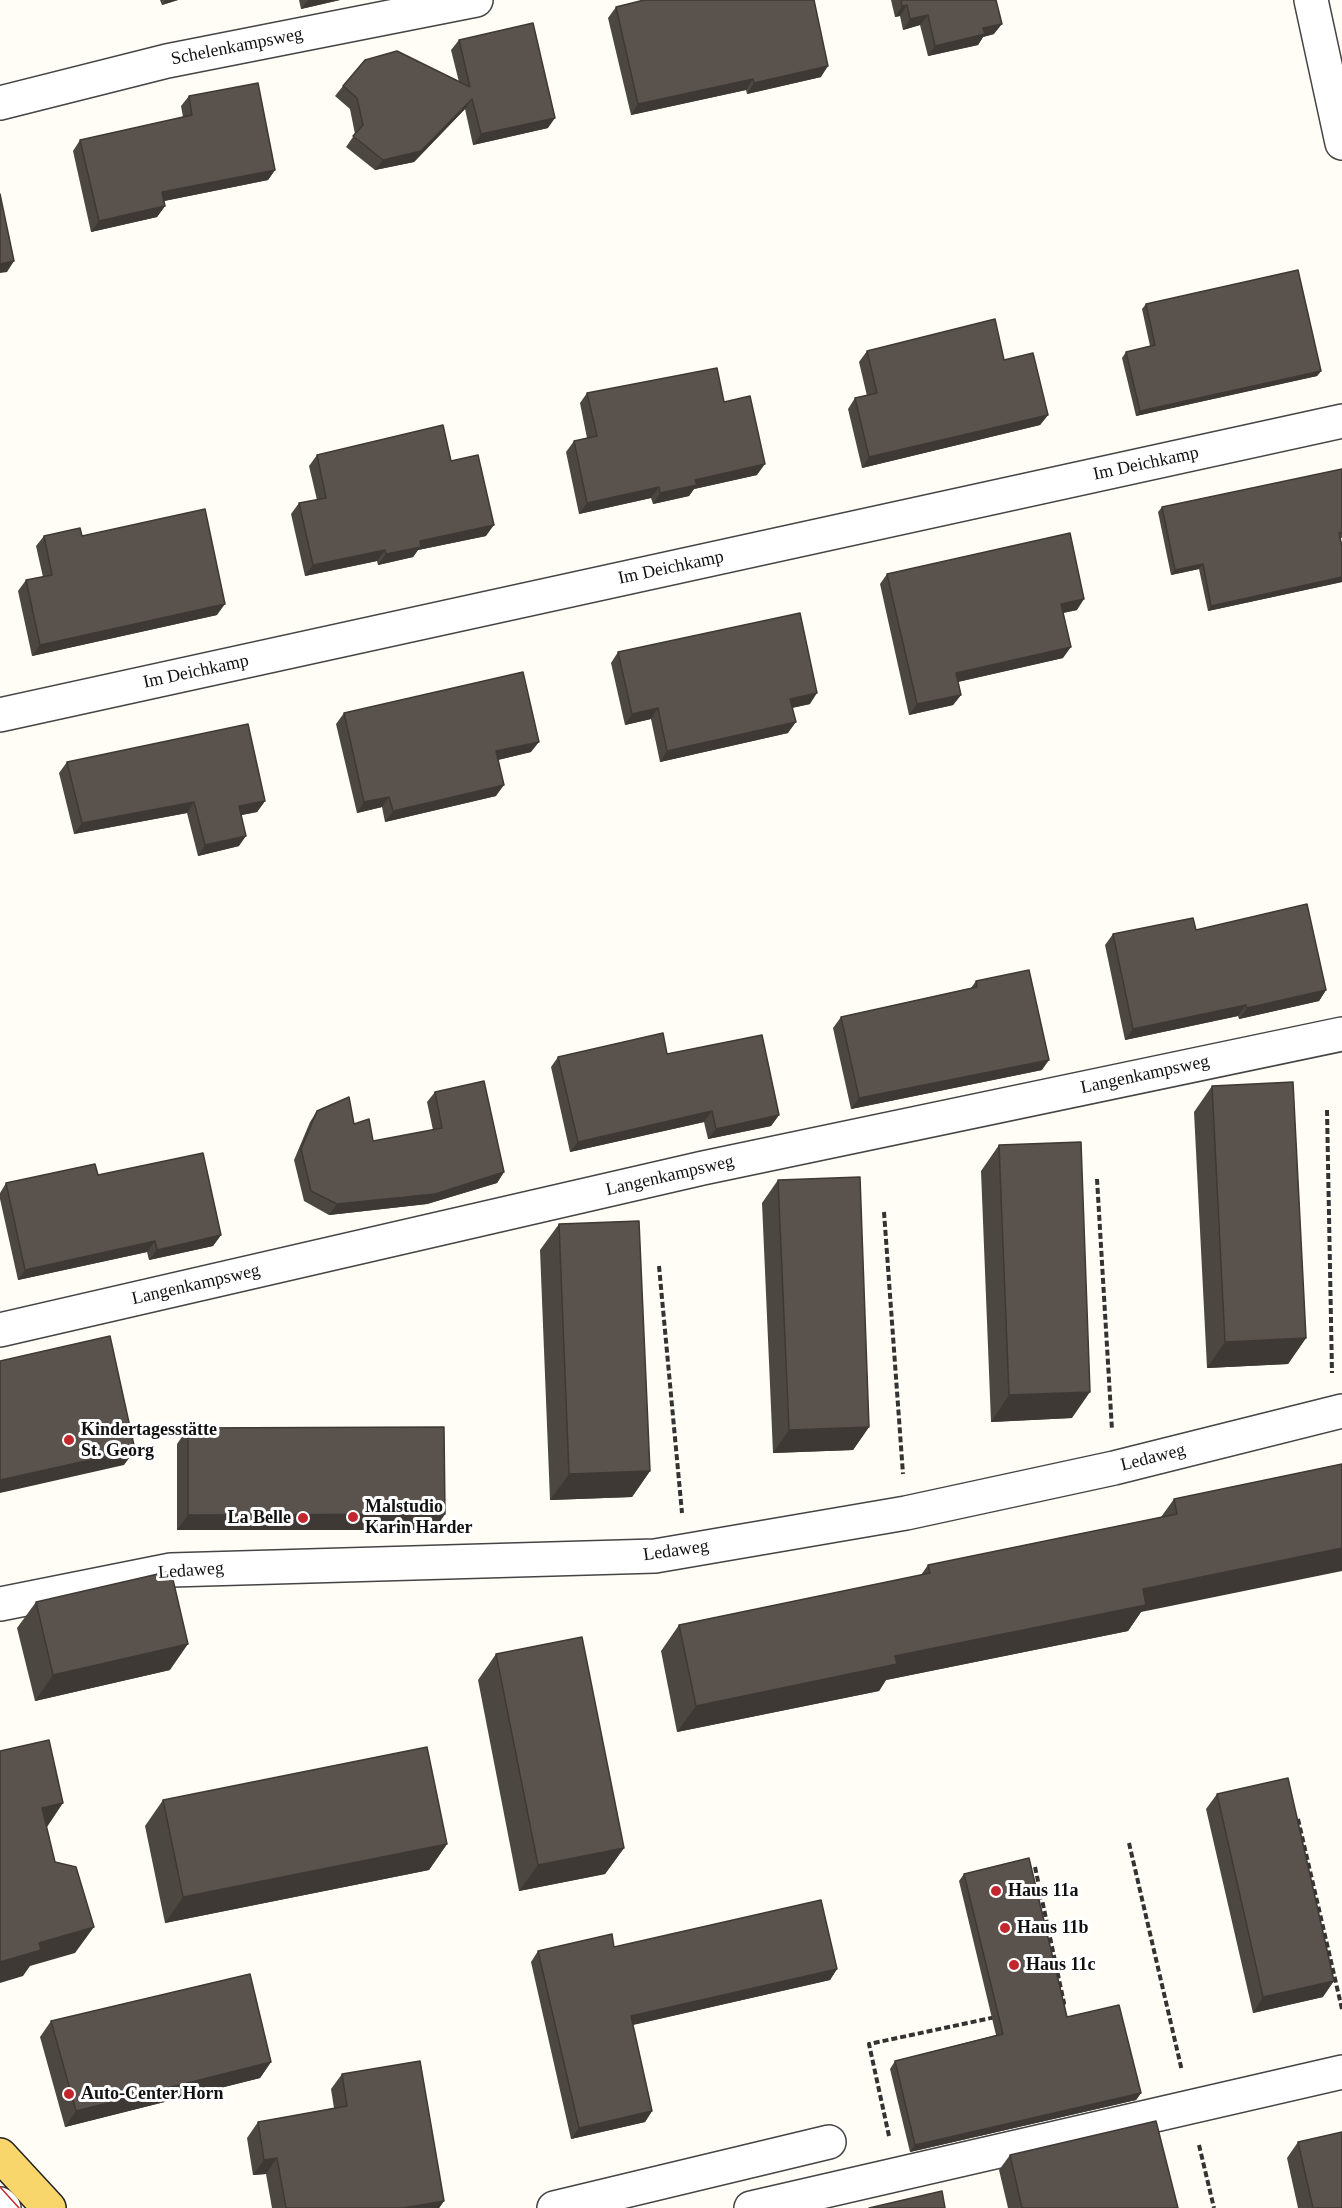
<!DOCTYPE html>
<meta charset="utf-8">
<style>
body{margin:0}
canvas{display:block;background:#fffdf5}
</style>
<canvas width="1342" height="2208"></canvas>
<script>
const ctx = document.querySelector('canvas').getContext('2d');
ctx.lineJoin = 'round';
function stroke(path, color, width, dash) {
  ctx.strokeStyle = color;
  ctx.lineWidth = width;
  ctx.lineCap = dash ? 'butt' : 'round';
  ctx.setLineDash(dash || []);
  ctx.stroke(path);
}
function paint(path, color) {
  ctx.fillStyle = color;
  ctx.fill(path, 'evenodd');
}
function drawText(font, color, halo, rows, align = 'center') {
  ctx.font = font + ' "Times New Roman",serif';
  ctx.lineWidth = 6;
  ctx.setLineDash([]);
  ctx.textBaseline = 'middle';
  ctx.strokeStyle = halo;
  ctx.fillStyle = color;
  for (const [text, x, y, turn = 0] of rows) {
    ctx.save();
    ctx.translate(x, y);
    ctx.rotate((+turn || 0) * Math.PI / 180);
    ctx.textAlign = isNaN(turn) ? turn : align;
    if (halo) ctx.strokeText(text, 0, 0);
    ctx.fillText(text, 0, 0);
    ctx.restore();
  }
}
const minor = new Path2D(`
 M 1311,0 L 1342,143
 M 0,103 L 167,61 L 476,0
 M 0,715 L 1342,421
 M 0,1330 L 703,1168 L 1342,1034
 M 0,1604 L 171,1570 L 655,1556 L 906,1513 L 1114,1468 L 1342,1411
 M 0,2204 L 4,2208
 M 554,2208 L 829,2142
 M 751,2208 L 1342,2072`);
const major = new Path2D(`
 M 0,2155 L 49,2208`);
stroke(minor, '#444', 36);
stroke(major, '#222', 36);
stroke(new Path2D(`
 M 1327,1110 L 1332,1373
 M 1097,1179 L 1112,1430
 M 884,1212 L 903,1474
 M 659,1266 L 682,1513
 M 1298,1819 L 1342,2009
 M 1129,1843 L 1182,2071
 M 1035,1867 L 1064,2003 L 1059,2004
 M 889,2136 L 869,2044 L 996,2017
 M 1199,2145 L 1214,2208`), '#333', 4, [6, 3]);
stroke(minor, '#fff', 33);
stroke(major, '#f9d66b', 33);
stroke(new Path2D(`
 M 0,2187 L 19,2208`), '#c4262e', 1.5);
paint(new Path2D(`
 M 160,0 L 178,0 L 162,5 Z
 M 299,0 L 340,0 L 301,9 Z
 M 891,0 L 996,0 L 994,34 L 983,37 L 978,45 L 928,56 L 920,25 L 903,30 L 900,16 L 895,17 Z
 M 616,7 L 821,77 L 747,94 L 746,90 L 631,115 L 608,18 Z
 M 459,40 L 548,128 L 473,145 L 465,109 L 414,162 L 375,170 L 346,147 L 355,134 L 350,109 L 335,96 L 343,86 L 459,82 L 451,50 Z
 M 189,96 L 275,170 L 268,180 L 164,201 L 165,206 L 157,217 L 91,232 L 73,151 L 80,140 L 183,117 L 181,106 Z
 M 1146,304 L 1321,371 L 1317,376 L 1136,416 L 1122,358 L 1126,352 L 1150,346 L 1142,309 Z
 M 867,351 L 1004,360 L 1048,415 L 1040,425 L 862,468 L 848,409 L 855,398 L 867,396 L 859,362 Z
 M 587,393 L 724,402 L 757,475 L 694,489 L 689,496 L 653,504 L 651,498 L 579,514 L 566,452 L 574,441 L 587,438 L 580,403 Z
 M 317,455 L 451,461 L 486,536 L 418,550 L 413,557 L 378,565 L 377,561 L 305,576 L 291,514 L 299,503 L 317,500 L 309,466 Z
 M 1342,469 L 1342,538 L 1340,538 L 1342,546 L 1342,582 L 1208,611 L 1199,569 L 1171,575 L 1158,512 L 1162,507 Z
 M 44,536 L 82,536 L 217,615 L 32,656 L 18,591 L 26,580 L 43,577 L 36,546 Z
 M 887,574 L 1077,610 L 1063,613 L 1063,658 L 958,682 L 961,695 L 953,705 L 909,715 L 880,584 Z
 M 618,652 L 810,704 L 792,708 L 788,733 L 660,762 L 651,719 L 625,725 L 611,663 Z
 M 344,713 L 531,752 L 498,760 L 496,796 L 385,822 L 382,807 L 357,813 L 336,724 Z
 M 67,762 L 265,801 L 257,812 L 241,815 L 239,846 L 198,856 L 187,813 L 74,834 L 59,773 Z
 M 1113,934 L 1326,990 L 1319,1001 L 1239,1019 L 1238,1016 L 1125,1040 L 1105,945 Z
 M 976,981 L 1042,1070 L 851,1109 L 833,1028 L 841,1017 L 971,988 Z
 M 667,1054 L 779,1115 L 771,1126 L 708,1139 L 704,1122 L 570,1152 L 551,1067 L 558,1057 Z
 M 1212,1086 L 1306,1338 L 1288,1364 L 1207,1368 L 1194,1112 Z
 M 435,1092 L 504,1172 L 497,1183 L 427,1204 L 329,1215 L 304,1201 L 294,1160 L 310,1122 L 317,1111 L 354,1124 L 373,1141 L 433,1130 L 427,1102 Z
 M 999,1145 L 1072,1418 L 991,1422 L 981,1171 Z
 M 778,1180 L 869,1427 L 853,1450 L 773,1453 L 762,1203 Z
 M 6,1183 L 221,1235 L 213,1246 L 149,1260 L 147,1252 L 18,1280 L 0,1199 L 0,1193 Z
 M 559,1224 L 650,1471 L 632,1497 L 550,1500 L 540,1250 Z
 M 188,1428 L 445,1514 L 434,1530 L 177,1530 L 177,1444 Z
 M 1342,1464 L 1141,1612 L 1128,1631 L 886,1680 L 879,1691 L 677,1732 L 661,1651 L 679,1625 L 921,1575 L 928,1565 L 1161,1517 L 1174,1499 Z
 M 36,1602 L 170,1670 L 35,1701 L 17,1628 Z
 M 496,1654 L 624,1848 L 605,1874 L 519,1891 L 478,1680 Z
 M 1217,1794 L 1323,1997 L 1253,2013 L 1206,1809 Z
 M 163,1800 L 447,1844 L 429,1870 L 165,1923 L 145,1826 Z
 M 964,1874 L 1067,2017 L 1141,2093 L 1136,2100 L 910,2152 L 890,2069 L 895,2061 L 996,2035 L 959,1881 Z
 M 614,1947 L 837,1969 L 830,1980 L 633,2025 L 652,2111 L 645,2122 L 571,2139 L 531,1962 L 538,1951 Z
 M 51,2021 L 271,2062 L 260,2078 L 65,2127 L 40,2037 Z
 M 342,2074 L 444,2201 L 439,2208 L 272,2208 L 266,2174 L 253,2175 L 247,2138 L 258,2122 L 334,2108 L 331,2089 Z
 M 1298,2142 L 1342,2208 L 1298,2208 L 1287,2158 Z
 M 1010,2155 L 1178,2208 L 1008,2208 L 999,2170 Z`), '#4d4742');
paint(new Path2D(`
 M 166,0 L 178,0 L 162,5 Z
 M 308,0 L 340,0 L 301,9 Z
 M 907,5 L 900,16 L 895,17 L 902,6 Z
 M 928,15 L 920,25 L 903,30 L 910,19 Z
 M 1002,24 L 994,34 L 983,37 L 978,45 L 928,56 L 935,46 L 983,28 Z
 M 828,66 L 821,77 L 747,94 L 754,83 Z
 M 753,79 L 746,90 L 631,115 L 638,104 Z
 M 472,99 L 465,109 L 414,162 L 375,170 L 383,160 Z
 M 555,118 L 548,128 L 473,145 L 481,134 Z
 M 275,170 L 268,180 L 154,203 L 162,192 Z
 M 165,206 L 157,217 L 91,232 L 99,221 Z
 M 14,261 L 7,272 L 0,273 L 0,264 Z
 M 1321,371 L 1317,376 L 1136,416 L 1140,411 Z
 M 1048,415 L 1040,425 L 862,468 L 869,457 Z
 M 765,464 L 757,475 L 694,489 L 689,496 L 653,504 L 660,493 L 695,480 Z
 M 659,487 L 651,498 L 579,514 L 587,503 Z
 M 494,525 L 486,536 L 418,550 L 413,557 L 378,565 L 386,554 L 420,541 Z
 M 385,550 L 377,561 L 305,576 L 313,565 Z
 M 1203,564 L 1199,569 L 1171,575 L 1175,570 Z
 M 1342,577 L 1342,582 L 1208,611 L 1211,606 Z
 M 1084,599 L 1077,610 L 1053,615 L 1061,604 Z
 M 225,604 L 217,615 L 32,656 L 40,645 Z
 M 1071,647 L 1063,658 L 948,684 L 956,673 Z
 M 817,693 L 810,704 L 782,710 L 790,699 Z
 M 961,695 L 953,705 L 909,715 L 917,704 Z
 M 658,708 L 651,719 L 625,725 L 632,714 Z
 M 796,722 L 788,733 L 660,762 L 667,751 Z
 M 539,742 L 531,752 L 489,762 L 496,751 Z
 M 504,785 L 496,796 L 385,822 L 393,811 Z
 M 389,797 L 382,807 L 357,813 L 364,802 Z
 M 265,801 L 257,812 L 232,817 L 239,806 Z
 M 194,802 L 187,813 L 74,834 L 82,823 Z
 M 246,836 L 239,846 L 198,856 L 205,845 Z
 M 1326,990 L 1319,1001 L 1239,1019 L 1247,1008 Z
 M 1246,1005 L 1238,1016 L 1125,1040 L 1133,1029 Z
 M 1049,1060 L 1042,1070 L 851,1109 L 859,1098 Z
 M 712,1111 L 704,1122 L 570,1152 L 578,1142 Z
 M 779,1115 L 771,1126 L 708,1139 L 716,1129 Z
 M 504,1172 L 497,1183 L 427,1204 L 329,1215 L 337,1204 Z
 M 221,1235 L 213,1246 L 149,1260 L 157,1250 Z
 M 155,1241 L 147,1252 L 18,1280 L 25,1270 Z
 M 1306,1338 L 1288,1364 L 1207,1368 L 1225,1342 Z
 M 1090,1392 L 1072,1418 L 991,1422 L 1009,1395 Z
 M 869,1427 L 853,1450 L 773,1453 L 789,1430 Z
 M 135,1450 L 124,1465 L 0,1493 L 0,1480 Z
 M 650,1471 L 632,1497 L 550,1500 L 569,1474 Z
 M 445,1514 L 434,1530 L 177,1530 L 188,1515 Z
 M 1342,1548 L 1342,1571 L 1141,1612 L 1128,1631 L 886,1680 L 879,1691 L 677,1732 L 696,1706 L 895,1656 L 1143,1589 Z
 M 188,1644 L 170,1670 L 35,1701 L 53,1675 Z
 M 63,1803 L 45,1830 L 42,1808 Z
 M 447,1844 L 429,1870 L 165,1923 L 183,1897 Z
 M 624,1848 L 605,1874 L 519,1891 L 538,1865 Z
 M 94,1927 L 75,1953 L 30,1966 L 23,1976 L 0,1983 L 0,1962 L 39,1943 Z
 M 837,1969 L 830,1980 L 623,2027 L 631,2016 Z
 M 1334,1981 L 1323,1997 L 1253,2013 L 1263,1997 Z
 M 271,2062 L 260,2078 L 65,2127 L 76,2111 Z
 M 1141,2093 L 1136,2100 L 910,2152 L 915,2145 Z
 M 652,2111 L 645,2122 L 571,2139 L 579,2128 Z
 M 277,2158 L 266,2174 L 253,2175 L 264,2160 Z
 M 444,2201 L 439,2208 L 403,2208 Z`), '#3f3936');
const building = new Path2D(`
 M 644,0 L 814,0 L 828,66 L 754,83 L 753,79 L 638,104 L 616,7 Z
 M 901,0 L 996,0 L 1002,24 L 983,28 L 985,34 L 935,46 L 928,15 L 910,19 L 907,5 L 902,6 Z
 M 533,23 L 555,118 L 481,134 L 472,99 L 421,151 L 383,160 L 353,136 L 363,125 L 357,98 L 343,86 L 365,60 L 397,51 L 470,87 L 459,40 Z
 M 258,83 L 275,170 L 162,192 L 165,206 L 99,221 L 80,140 L 192,115 L 189,96 Z
 M 0,194 L 14,261 L 0,264 Z
 M 1298,270 L 1321,371 L 1140,411 L 1126,352 L 1155,345 L 1146,304 Z
 M 995,319 L 1004,360 L 1033,353 L 1048,415 L 869,457 L 855,398 L 877,393 L 867,351 Z
 M 717,368 L 724,402 L 750,396 L 765,464 L 695,480 L 697,485 L 660,493 L 659,487 L 587,503 L 574,441 L 597,436 L 587,393 Z
 M 443,425 L 451,461 L 478,455 L 494,525 L 420,541 L 421,547 L 386,554 L 385,550 L 313,565 L 299,503 L 326,498 L 317,455 Z
 M 1342,469 L 1342,533 L 1339,533 L 1342,546 L 1342,577 L 1211,606 L 1203,564 L 1175,570 L 1162,507 Z
 M 205,509 L 225,604 L 40,645 L 26,580 L 52,575 L 44,536 L 80,528 L 82,536 Z
 M 1070,533 L 1084,599 L 1061,604 L 1071,647 L 956,673 L 961,695 L 917,704 L 887,574 Z
 M 800,613 L 817,693 L 790,699 L 796,722 L 667,751 L 658,708 L 632,714 L 618,652 Z
 M 523,672 L 539,742 L 496,751 L 504,785 L 393,811 L 389,797 L 364,802 L 344,713 Z
 M 248,724 L 265,801 L 239,806 L 246,836 L 205,845 L 194,802 L 82,823 L 67,762 Z
 M 1307,904 L 1326,990 L 1247,1008 L 1246,1005 L 1133,1029 L 1113,934 L 1193,918 L 1196,930 Z
 M 1029,970 L 1049,1060 L 859,1098 L 841,1017 L 977,987 L 976,981 Z
 M 663,1033 L 667,1054 L 762,1035 L 779,1115 L 716,1129 L 712,1111 L 578,1142 L 558,1057 Z
 M 484,1081 L 504,1172 L 435,1194 L 337,1204 L 311,1191 L 301,1149 L 317,1111 L 349,1097 L 354,1124 L 369,1119 L 373,1141 L 442,1128 L 435,1092 Z
 M 1293,1082 L 1306,1338 L 1225,1342 L 1212,1086 Z
 M 1081,1142 L 1090,1392 L 1009,1395 L 999,1145 Z
 M 203,1153 L 221,1235 L 157,1250 L 155,1241 L 25,1270 L 6,1183 L 95,1164 L 98,1175 Z
 M 860,1177 L 869,1427 L 789,1430 L 778,1180 Z
 M 639,1221 L 650,1471 L 569,1474 L 559,1224 Z
 M 110,1336 L 135,1450 L 0,1480 L 0,1361 Z
 M 444,1427 L 445,1514 L 188,1515 L 188,1428 Z
 M 1342,1464 L 1342,1548 L 1143,1589 L 1146,1605 L 895,1656 L 897,1664 L 696,1706 L 679,1625 L 930,1573 L 928,1565 L 1177,1514 L 1174,1499 Z
 M 171,1571 L 188,1644 L 53,1675 L 36,1602 Z
 M 582,1637 L 624,1848 L 538,1865 L 496,1654 Z
 M 49,1740 L 63,1803 L 42,1808 L 55,1862 L 76,1867 L 94,1927 L 39,1943 L 41,1950 L 0,1962 L 0,1751 Z
 M 427,1747 L 447,1844 L 183,1897 L 163,1800 Z
 M 1288,1778 L 1334,1981 L 1263,1997 L 1217,1794 Z
 M 1029,1858 L 1067,2017 L 1119,2005 L 1141,2093 L 915,2145 L 895,2061 L 1003,2034 L 964,1874 Z
 M 821,1900 L 837,1969 L 631,2016 L 652,2111 L 579,2128 L 538,1951 L 612,1934 L 614,1947 Z
 M 250,1974 L 271,2062 L 76,2111 L 51,2021 Z
 M 420,2061 L 444,2201 L 403,2208 L 286,2208 L 277,2158 L 264,2160 L 258,2122 L 347,2106 L 342,2074 Z
 M 1156,2121 L 1178,2208 L 1022,2208 L 1010,2155 Z
 M 1342,2132 L 1342,2208 L 1313,2208 L 1298,2142 Z
 M 942,2191 L 945,2208 L 869,2208 Z`);
paint(building, '#5a524d');
stroke(building, '#3f3936', 1.5);
for (const [x, y, r, color] of [
 [69,1440,6,"#c4262e"],
 [353,1517,6,"#c4262e"],
 [303,1518,6,"#c4262e"],
 [996,1891,6,"#c4262e"],
 [1005,1928,6,"#c4262e"],
 [1014,1965,6,"#c4262e"],
 [69,2094,6,"#c4262e"]
]) {
  const dot = new Path2D();
  dot.arc(x, y, r, 0, 2 * Math.PI);
  ctx.fillStyle = color;
  ctx.fill(dot);
  stroke(dot, '#fff', 2);
}
drawText('18px', '#111', '#fff', [
 ["Schelenkampsweg",237,47,-11],
 ["Im Deichkamp",1146,464,-12],
 ["Im Deichkamp",671,568,-12],
 ["Im Deichkamp",196,672,-12],
 ["Langenkampsweg",1145,1075,-12],
 ["Langenkampsweg",670,1176,-13],
 ["Langenkampsweg",196,1285,-13],
 ["Ledaweg",1153,1458,-14],
 ["Ledaweg",676,1551,-8],
 ["Ledaweg",191,1571,-4]
]);
drawText('bold 18px', '#111', '#fff', [
 ["Kindertagesstätte",81,1430],
 ["St. Georg",81,1451],
 ["Malstudio",365,1507],
 ["Karin Harder",365,1528],
 ["La Belle",291,1518,"right"],
 ["Haus 11a",1008,1891],
 ["Haus 11b",1017,1928],
 ["Haus 11c",1026,1965],
 ["Auto-Center Horn",81,2094]
], 'left');
</script>
